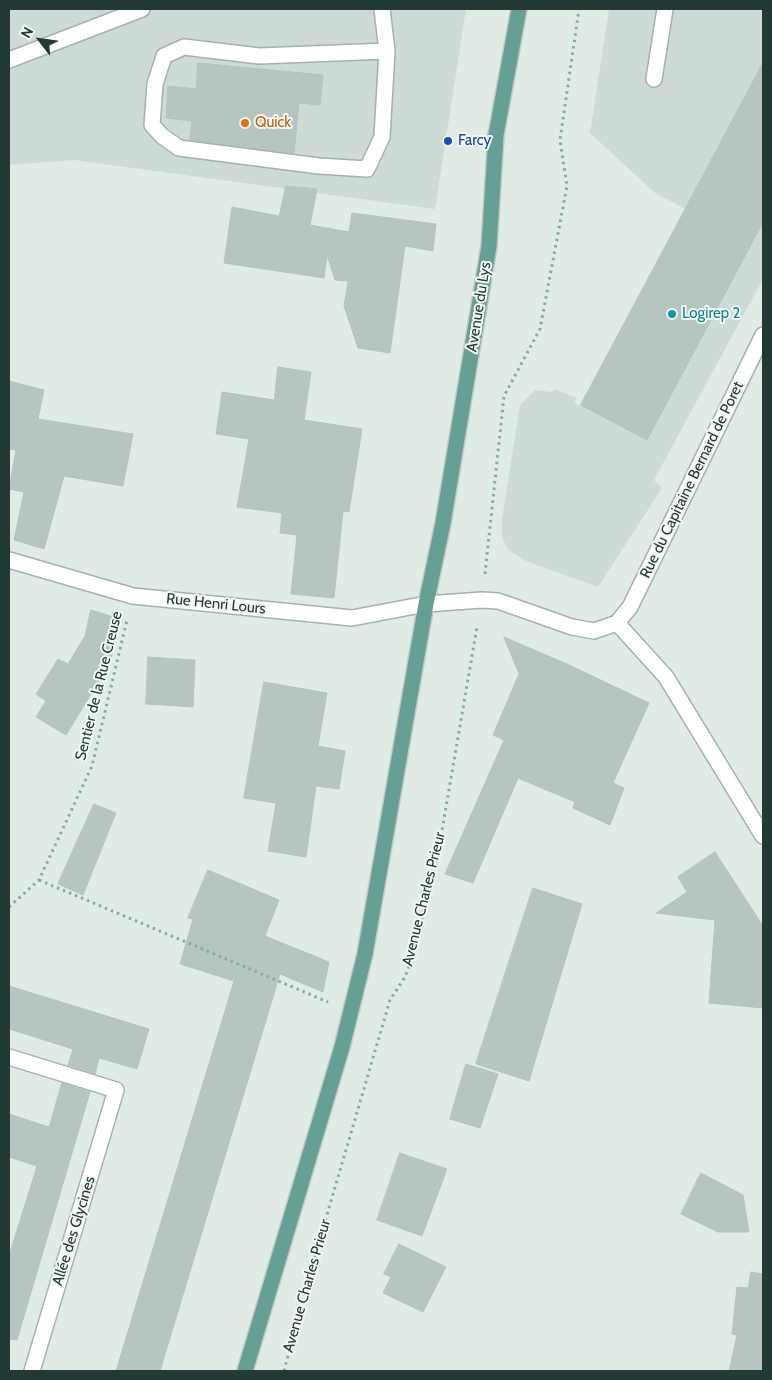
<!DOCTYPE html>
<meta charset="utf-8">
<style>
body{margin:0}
#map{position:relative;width:772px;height:1380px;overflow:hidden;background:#e0ebe6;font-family:Cabin,sans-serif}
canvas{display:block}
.frame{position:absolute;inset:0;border:10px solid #213a35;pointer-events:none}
.north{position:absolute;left:15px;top:15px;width:50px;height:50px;-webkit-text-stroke:4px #f0f7f4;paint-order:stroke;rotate:300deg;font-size:14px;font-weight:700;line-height:20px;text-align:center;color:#213a35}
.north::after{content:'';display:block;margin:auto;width:18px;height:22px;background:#213a35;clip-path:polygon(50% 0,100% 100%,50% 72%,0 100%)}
</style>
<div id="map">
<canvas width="772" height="1380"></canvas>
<div class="frame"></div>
<div class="north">N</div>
</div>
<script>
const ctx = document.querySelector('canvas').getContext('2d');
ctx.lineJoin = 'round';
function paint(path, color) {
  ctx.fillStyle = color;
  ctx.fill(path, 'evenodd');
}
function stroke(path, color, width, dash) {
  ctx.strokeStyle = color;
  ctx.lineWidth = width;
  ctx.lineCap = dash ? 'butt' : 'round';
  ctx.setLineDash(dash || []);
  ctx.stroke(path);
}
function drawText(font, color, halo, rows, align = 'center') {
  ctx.font = font + ' Cabin,sans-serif';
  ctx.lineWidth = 4;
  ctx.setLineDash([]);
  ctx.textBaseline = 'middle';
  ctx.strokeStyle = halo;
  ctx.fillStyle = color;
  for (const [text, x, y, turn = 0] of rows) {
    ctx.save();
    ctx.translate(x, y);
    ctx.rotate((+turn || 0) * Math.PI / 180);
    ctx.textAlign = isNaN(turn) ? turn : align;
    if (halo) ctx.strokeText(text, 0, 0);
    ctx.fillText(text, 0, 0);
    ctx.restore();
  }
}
paint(new Path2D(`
 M 9,9 L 466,9 L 435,209 L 74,160 L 9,165 Z
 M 609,9 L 763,9 L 763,279 L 654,480 L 662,488 L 598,587 L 526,561 L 508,550 L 502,537 L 502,519 L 520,405 L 535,390 L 552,392 L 554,389 L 577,398 L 574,403 L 579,406 L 686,209 L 655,193 L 590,133 Z`), '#cedad5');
const building = new Path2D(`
 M 198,63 L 323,75 L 320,105 L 299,103 L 294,153 L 190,140 L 192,121 L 166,118 L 168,86 L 196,89 Z
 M 763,63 L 763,222 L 647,440 L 581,405 Z
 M 286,186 L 317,189 L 310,225 L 349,232 L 352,213 L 436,224 L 433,251 L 405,246 L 390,353 L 358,348 L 344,306 L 348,281 L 335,280 L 327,255 L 324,278 L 224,263 L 232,207 L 279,216 Z
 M 278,367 L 311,372 L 304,420 L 362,429 L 349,512 L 343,511 L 334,598 L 291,594 L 297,535 L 280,533 L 282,513 L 237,507 L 249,439 L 216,434 L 222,392 L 274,400 Z
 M 9,381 L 44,390 L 38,419 L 133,434 L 123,486 L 64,476 L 44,549 L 14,540 L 24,492 L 9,489 L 16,450 L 9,449 Z
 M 91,610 L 120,619 L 110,663 L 66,735 L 36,717 L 46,701 L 36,694 L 58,659 L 68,664 L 85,636 Z
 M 504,637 L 567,664 L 649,703 L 613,783 L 624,788 L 610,825 L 573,808 L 575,802 L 518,778 L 473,883 L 445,874 L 504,740 L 493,735 L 519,674 Z
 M 148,657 L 195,660 L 193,707 L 146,704 Z
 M 264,682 L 327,693 L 318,746 L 345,751 L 339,789 L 316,786 L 306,857 L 268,851 L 276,803 L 244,798 Z
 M 94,804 L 116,813 L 83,895 L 58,884 Z
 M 715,852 L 763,926 L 763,1008 L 709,1003 L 715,920 L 656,913 L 687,892 L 678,877 Z
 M 208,870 L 279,900 L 265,936 L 329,962 L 323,992 L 280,974 L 160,1371 L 116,1371 L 234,981 L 180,964 L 193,919 L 188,918 Z
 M 533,888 L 582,904 L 529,1081 L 476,1064 Z
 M 9,986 L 149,1029 L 137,1069 L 99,1058 L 95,1074 L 68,1065 L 73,1049 L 9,1029 Z
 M 466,1064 L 498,1074 L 480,1128 L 450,1119 Z
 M 62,1083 L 90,1092 L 17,1340 L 9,1339 L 9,1256 L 37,1166 L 9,1157 L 9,1114 L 49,1127 Z
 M 400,1153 L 447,1169 L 422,1236 L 377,1220 Z
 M 701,1173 L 743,1195 L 749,1232 L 718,1232 L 681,1214 Z
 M 399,1244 L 446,1267 L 423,1312 L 383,1293 L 391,1277 L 384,1274 Z
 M 751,1272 L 763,1274 L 763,1371 L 729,1371 L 737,1335 L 732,1334 L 737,1287 L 748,1288 Z`);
paint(building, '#b6c5c0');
stroke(building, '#b3c4be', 1);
const minor = new Path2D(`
 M 382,9 L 387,51 L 382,137 L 367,169 L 319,166 L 179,148 L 162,136 L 152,125 L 155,84 L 164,56 L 184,47 L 259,56 L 387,51
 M 9,60 L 142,9
 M 654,79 L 665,9
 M 9,560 L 133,596 L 352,618 L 426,604 L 482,600 L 498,601 L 572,627 L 594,631 L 617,623
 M 617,623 L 630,607 L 763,335
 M 617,623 L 666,677 L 763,836
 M 9,1057 L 116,1090 L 32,1371`);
const major = new Path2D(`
 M 245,1371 L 342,1047 L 365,954 L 426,604 L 443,523 L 489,246 L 496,135 L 519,9`);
stroke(minor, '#a3b2ad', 18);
stroke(major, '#c1c8c6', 18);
stroke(new Path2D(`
 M 485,574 L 504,396 L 540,329 L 567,186 L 560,140 L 579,9
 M 39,880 L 328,1002
 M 9,907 L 39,880 L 92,766 L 127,620
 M 284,1371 L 304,1293 L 390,1000 L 405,977 L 412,959 L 440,842 L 477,627`), '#81ada2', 3, [2.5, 4]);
stroke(minor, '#fff', 15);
stroke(major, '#669f93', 15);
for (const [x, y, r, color] of [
 [245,123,5,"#e8710a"],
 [448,141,5,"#1a4fb4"],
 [672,314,5,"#0f9aa8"]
]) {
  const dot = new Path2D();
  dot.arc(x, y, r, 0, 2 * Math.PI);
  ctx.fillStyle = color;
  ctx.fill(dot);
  stroke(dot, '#f0f7f4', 2);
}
drawText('15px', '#c56008', '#f0f7f4', [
 ["Quick",255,123]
], 'left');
drawText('15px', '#164399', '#f0f7f4', [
 ["Farcy",458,141]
], 'left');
drawText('15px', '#213a35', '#f0f7f4', [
 ["Avenue du Lys",479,307,-81],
 ["Rue du Capitaine Bernard de Poret",692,480,-64],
 ["Rue Henri Lours",216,604,6],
 ["Sentier de la Rue Creuse",99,686,-76],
 ["Avenue Charles Prieur",424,899,-76],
 ["Allée des Glycines",74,1231,-73],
 ["Avenue Charles Prieur",307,1286,-74]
]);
drawText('15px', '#0d838f', '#f0f7f4', [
 ["Logirep 2",682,314]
], 'left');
</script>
